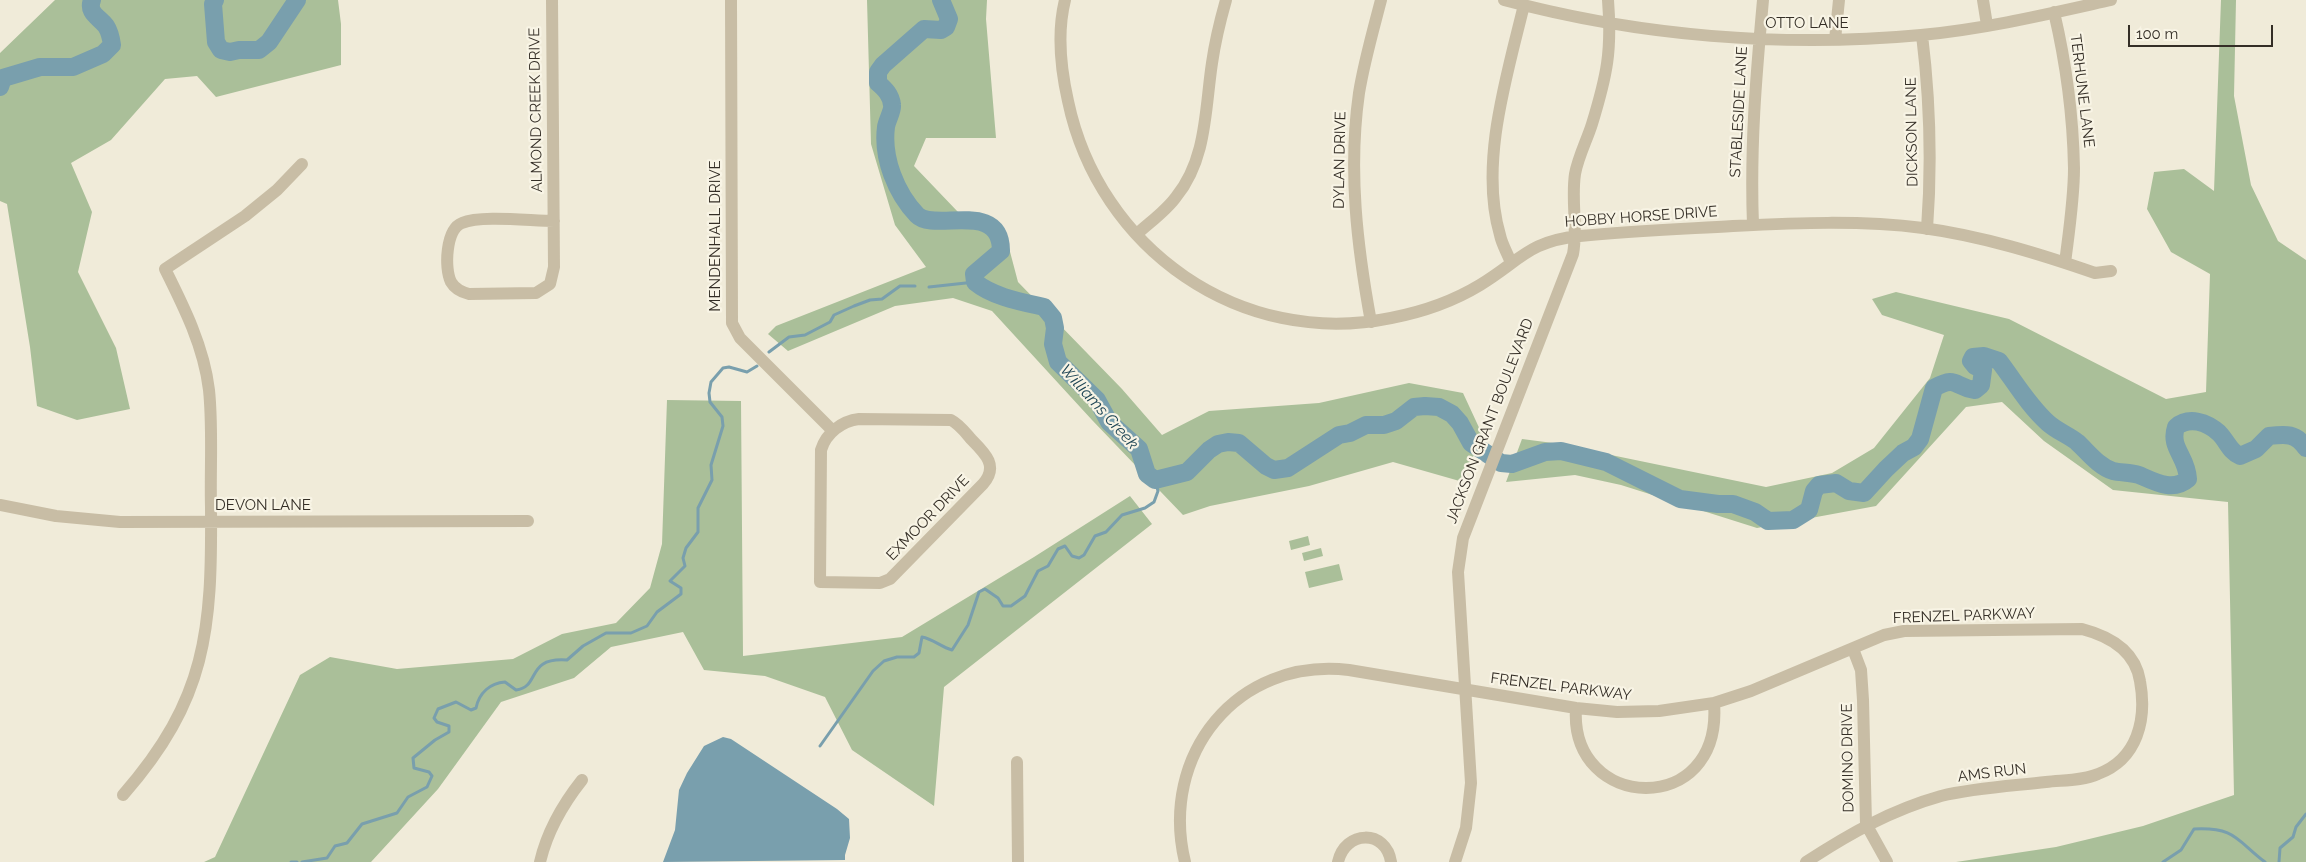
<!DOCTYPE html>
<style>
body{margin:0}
#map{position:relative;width:2306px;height:862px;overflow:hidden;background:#f0ebd9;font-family:Raleway,sans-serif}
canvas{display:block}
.scale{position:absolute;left:2128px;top:25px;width:145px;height:22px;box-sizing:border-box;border:2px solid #342e26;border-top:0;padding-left:6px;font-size:15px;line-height:18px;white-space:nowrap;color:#342e26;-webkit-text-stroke:4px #f8f4e5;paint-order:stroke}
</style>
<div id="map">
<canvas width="2306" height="862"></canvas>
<div class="scale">100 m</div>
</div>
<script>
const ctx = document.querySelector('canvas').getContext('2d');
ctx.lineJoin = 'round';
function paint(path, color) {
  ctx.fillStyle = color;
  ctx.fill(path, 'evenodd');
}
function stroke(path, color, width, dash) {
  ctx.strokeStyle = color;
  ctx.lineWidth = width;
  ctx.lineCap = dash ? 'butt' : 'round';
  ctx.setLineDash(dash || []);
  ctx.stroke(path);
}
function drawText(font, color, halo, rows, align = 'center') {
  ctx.font = font + ' Raleway,sans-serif';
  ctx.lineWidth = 4.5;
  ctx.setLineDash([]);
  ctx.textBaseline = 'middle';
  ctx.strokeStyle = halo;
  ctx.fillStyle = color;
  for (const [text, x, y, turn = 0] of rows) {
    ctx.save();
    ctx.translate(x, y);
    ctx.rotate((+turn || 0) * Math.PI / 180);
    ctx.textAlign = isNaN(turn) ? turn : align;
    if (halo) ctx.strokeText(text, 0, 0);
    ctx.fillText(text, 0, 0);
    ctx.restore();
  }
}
paint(new Path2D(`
 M 55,0 L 338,0 L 341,24 L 341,65 L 216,97 L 197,76 L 165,79 L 111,140 L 71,163 L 92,212 L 78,272 L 116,348 L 130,409 L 77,420 L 37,406 L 30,347 L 7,204 L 0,201 L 0,53 Z
 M 867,0 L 987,0 L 986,19 L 996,138 L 926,138 L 914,166 L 958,212 L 1004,229 L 1018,282 L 1122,389 L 1162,435 L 1209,411 L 1319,403 L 1409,383 L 1463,393 L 1482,434 L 1463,482 L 1393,462 L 1309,486 L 1210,506 L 1183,515 L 1092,420 L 992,311 L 953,298 L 895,306 L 788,351 L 768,334 L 776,326 L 926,267 L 895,225 L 871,144 Z
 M 2221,0 L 2236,0 L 2234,96 L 2251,185 L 2278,241 L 2306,260 L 2306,862 L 1956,862 L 2056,847 L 2143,826 L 2234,795 L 2228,502 L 2113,490 L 2044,441 L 2002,402 L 1966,407 L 1876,506 L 1757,528 L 1621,485 L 1575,475 L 1506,482 L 1522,439 L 1553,443 L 1766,487 L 1832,473 L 1874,448 L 1930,378 L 1944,335 L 1882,315 L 1872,299 L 1896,292 L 2009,319 L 2166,399 L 2206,392 L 2210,274 L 2171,252 L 2147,209 L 2154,172 L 2184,169 L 2214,191 Z
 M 667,400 L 741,401 L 743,656 L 902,637 L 1034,557 L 1130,496 L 1152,524 L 944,687 L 934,806 L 852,750 L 825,697 L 765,676 L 704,670 L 683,632 L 611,647 L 574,678 L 501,702 L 438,789 L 371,862 L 204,862 L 215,857 L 300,675 L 330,657 L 397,669 L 513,659 L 562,634 L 616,623 L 650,588 L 662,544 Z
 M 1308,536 L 1310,545 L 1291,550 L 1289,541 Z
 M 1321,548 L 1323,556 L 1304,561 L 1302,553 Z
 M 1339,564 L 1343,580 L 1309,588 L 1305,572 Z`), '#aabf99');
paint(new Path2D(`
 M 723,737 L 731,739 L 837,809 L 849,819 L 850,838 L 845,855 L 845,860 L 663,862 L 675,830 L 679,790 L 687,773 L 704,746 Z`), '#799fad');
stroke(new Path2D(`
 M 929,287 L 975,282
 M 769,352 L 789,337 L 805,335 L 830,322 L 834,315 L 854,306 L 870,300 L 882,299 L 900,286 L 915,286
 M 820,746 L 873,671 L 884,661 L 897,657 L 914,657 L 919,653 L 922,637 C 933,639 941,647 952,650 L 968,625 L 979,592 L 985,589 L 998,598 L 1003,606 L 1011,606 L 1025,596 L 1038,571 L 1048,566 L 1058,549 L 1065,546 L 1072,556 L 1079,558 L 1084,555 L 1095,536 L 1106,532 L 1122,515 L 1145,508 L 1154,502 L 1158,491 L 1155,480
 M 291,862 L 297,862
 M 302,862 L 327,858 L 335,846 L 347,843 L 362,824 L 397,813 L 408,797 L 427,787 L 432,776 L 429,772 L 414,768 L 413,758 L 435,740 L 449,732 L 449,726 L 437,722 L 434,718 L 438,709 L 456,702 L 471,710 L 476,708 C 479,693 490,683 505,682 L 516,690 C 541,687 525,657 567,660 L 583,646 L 606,633 L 631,633 L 647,626 L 657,612 L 681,594 L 681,588 L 670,581 L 685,566 L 683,558 L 686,548 L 698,532 L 698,508 L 712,480 L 711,465 L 723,426 L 722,417 L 710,402 L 709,393 L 711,382 L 723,368 L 729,367 L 747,372 L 757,366
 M 2163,862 L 2181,850 L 2194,829 C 2236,827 2236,840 2265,862
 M 2279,862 L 2280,848 L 2293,837 L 2296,827 L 2306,814`), '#799fad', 3);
stroke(new Path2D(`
 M 215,0 L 213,4 L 216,42 L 221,50 L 230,52 L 239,50 L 259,50 L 269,42 L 297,0
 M 941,0 L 949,19 L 946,27 L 941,30 L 924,29 L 883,65 L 878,72 L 878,83 C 885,89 891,95 892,105 C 893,111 887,120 886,127 C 882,158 896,193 917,215 C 934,233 1001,199 1001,251 L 974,274 L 975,282 C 993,297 1022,302 1044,307 L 1053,318 L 1055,328 L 1053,344 L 1058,362 L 1097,400 L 1109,422 L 1139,449 L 1147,474 L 1155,480 L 1187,472 L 1209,450 L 1218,444 L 1228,442 L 1239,443 L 1266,466 L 1274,470 L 1288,468 L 1339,435 L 1350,433 L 1366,425 L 1384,425 L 1396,421 L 1414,407 L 1425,406 L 1439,407 L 1452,414 L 1460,423 L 1471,443 L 1501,463 L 1512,464 L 1545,452 L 1561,451 L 1606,462 L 1680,499 L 1718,504 L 1733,504 L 1755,512 L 1768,521 L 1793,520 L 1809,510 L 1814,491 L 1819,485 L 1836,483 L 1849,491 L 1864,493 L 1886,469 L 1903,453 L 1914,447 L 1920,439 L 1934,388 C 1958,375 1953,387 1975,390 L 1981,385 L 1983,370 L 1975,366 L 1971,361 L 1973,357 L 1984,356 L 1999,361 C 2015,382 2028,405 2048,423 C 2057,431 2068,435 2077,442 C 2088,452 2098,466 2113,471 C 2121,473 2130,472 2139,475 C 2155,482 2173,492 2188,479 C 2187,456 2169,448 2176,427 C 2189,416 2207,422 2219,433 C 2227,441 2230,452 2240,456 L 2256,449 L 2269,436 C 2286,434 2296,433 2306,448
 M 0,87 L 3,78 L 40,67 L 73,67 L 103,54 L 112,45 C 111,38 110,32 106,26 C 99,17 87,13 92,0`), '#799fad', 18);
stroke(new Path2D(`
 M 552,0 L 554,267 L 550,284 L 536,293 L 469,294 C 461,292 455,289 451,282 C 444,268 446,229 462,223 C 481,215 531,221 554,221
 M 731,0 L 732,323 L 740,338 L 833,431
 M 1065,0 C 1057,32 1061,70 1068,101 C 1099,249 1241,349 1391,318 C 1422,312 1452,302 1480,285 C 1520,261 1528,241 1580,236 C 1631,231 1682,229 1733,226 C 1796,223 1860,220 1923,228 C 1982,236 2040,254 2095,273 L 2111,271
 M 1504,0 C 1638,36 1783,48 1921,35 C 1985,29 2048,14 2111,0
 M 1983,0 L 1987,25
 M 2054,12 C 2066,63 2073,115 2074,168 C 2074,199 2069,231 2065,263
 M 1922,35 C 1930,100 1932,163 1927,229
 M 1835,40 L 1839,0
 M 1753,225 C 1750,147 1756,77 1763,0
 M 1137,234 C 1150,222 1166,211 1176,197 C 1207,159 1205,109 1212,63 C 1215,42 1220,21 1226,0
 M 1511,263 C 1508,254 1502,245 1500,235 C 1479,164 1507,75 1524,5
 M 1371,322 C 1357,246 1348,170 1359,93 C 1364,62 1373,31 1381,0
 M 859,419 L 951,420 C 959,424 965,432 971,439 C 985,453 999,466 983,484 L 890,579 L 880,583 L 820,582 L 821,450 C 826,433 842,421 859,419 Z
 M 0,505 L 56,516 L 120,522 L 528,521
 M 1853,649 L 1861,670 L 1863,700 L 1866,824 L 1887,862
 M 1576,708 C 1569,812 1723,819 1714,703
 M 1017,762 L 1018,862
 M 123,795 C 207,699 212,630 211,507 C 210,468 213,429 209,390 C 204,347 184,307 165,269 L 245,216 L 277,190 L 302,164
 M 540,862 C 547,832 563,804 582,780
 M 1185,862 C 1159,755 1237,657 1349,670 L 1576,708 L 1617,712 L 1659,711 L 1714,703 L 1751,691 L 1884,635 L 1904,631 L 2082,629 C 2109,636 2135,650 2140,681 C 2147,719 2138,759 2098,774 C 2082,781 2062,780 2046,782 C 2011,786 1974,788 1941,796 C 1891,810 1849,834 1806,862
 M 1338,862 C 1345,830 1386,829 1391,862
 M 1455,862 L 1466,828 L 1471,783 L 1458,572 L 1463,538 L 1573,254 C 1578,227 1571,201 1575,174 C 1578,157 1587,140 1592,124 C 1607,75 1612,51 1608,0`), '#c8bda5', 12);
drawText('15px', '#342e26', '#f8f4e5', [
 ["OTTO LANE",1807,23],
 ["TERHUNE LANE",2082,91,83],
 ["ALMOND CREEK DRIVE",536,110,-91],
 ["STABLESIDE LANE",1739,112,-87],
 ["DICKSON LANE",1912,132,-91],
 ["DYLAN DRIVE",1340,160,-89],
 ["HOBBY HORSE DRIVE",1641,217,-4],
 ["MENDENHALL DRIVE",715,236,-90],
 ["JACKSON GRANT BOULEVARD",1490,421,-69],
 ["DEVON LANE",263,505],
 ["EXMOOR DRIVE",928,518,-46],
 ["FRENZEL PARKWAY",1964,616,-2],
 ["FRENZEL PARKWAY",1561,687,7],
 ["DOMINO DRIVE",1848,758,-91],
 ["AMS RUN",1992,773,-7]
]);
drawText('italic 16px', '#1d4454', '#f8f4e5', [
 ["Williams Creek",1099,407,48]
]);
</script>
